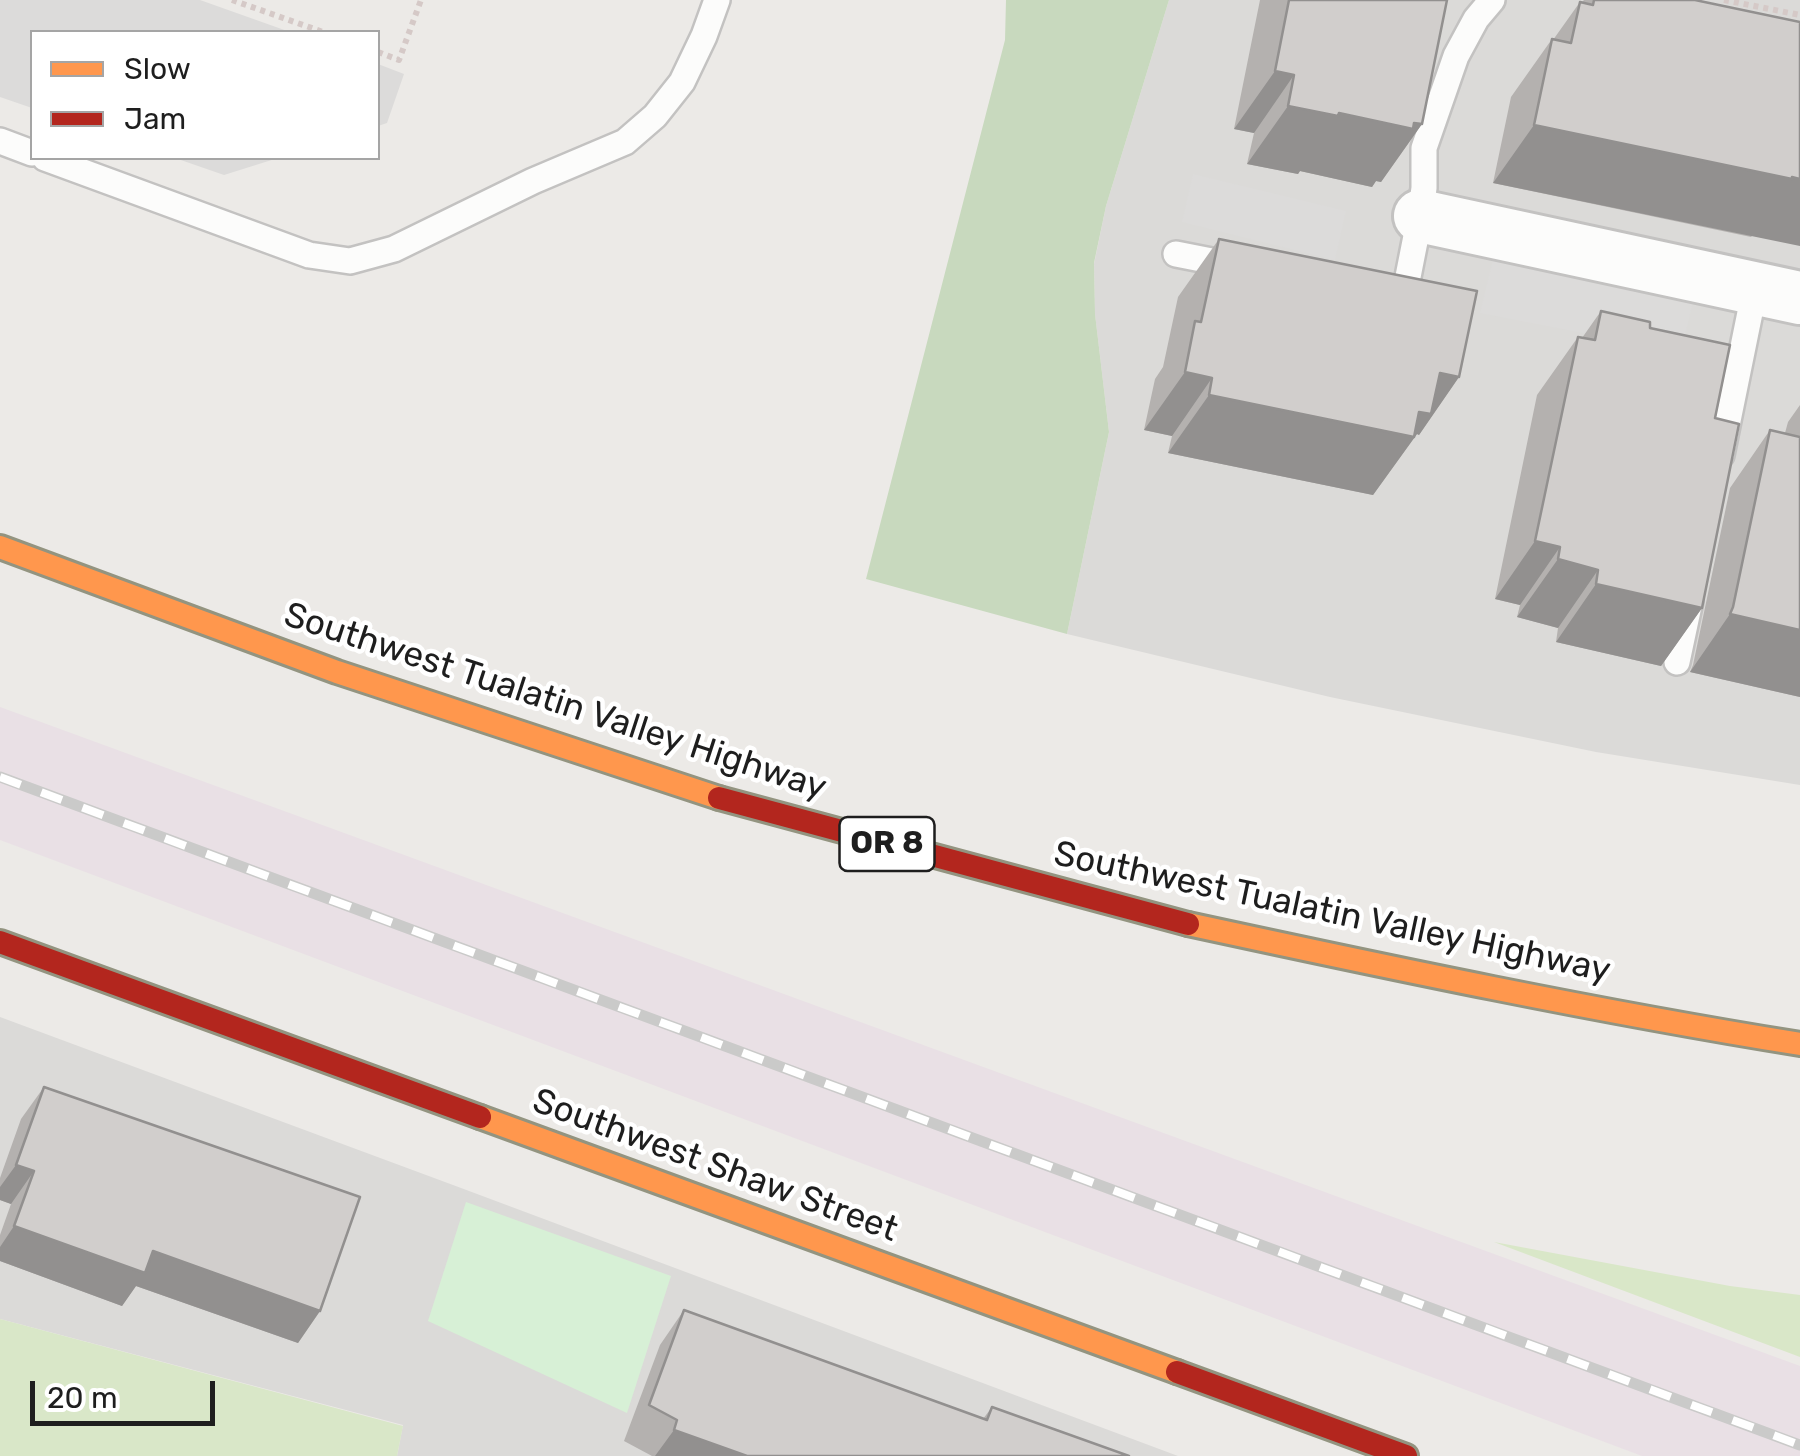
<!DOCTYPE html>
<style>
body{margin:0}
#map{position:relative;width:1800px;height:1456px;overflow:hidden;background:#eceae7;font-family:Rubik,sans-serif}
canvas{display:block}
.legend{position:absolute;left:30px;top:30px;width:350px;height:130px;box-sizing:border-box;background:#fff;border:2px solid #a5a5a5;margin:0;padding:12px 18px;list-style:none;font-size:30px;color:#1e1e1e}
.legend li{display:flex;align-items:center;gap:20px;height:50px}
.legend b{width:50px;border:2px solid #a5a5a5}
.scale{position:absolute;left:30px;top:1381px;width:185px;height:45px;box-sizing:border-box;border:5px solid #1e1e1e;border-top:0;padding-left:12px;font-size:30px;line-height:35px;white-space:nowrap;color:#1e1e1e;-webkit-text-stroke:8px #fff;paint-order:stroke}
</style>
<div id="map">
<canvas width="1800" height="1456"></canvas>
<ul class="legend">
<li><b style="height:12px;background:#ff974d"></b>Slow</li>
<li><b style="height:12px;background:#b3261e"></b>Jam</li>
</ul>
<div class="scale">20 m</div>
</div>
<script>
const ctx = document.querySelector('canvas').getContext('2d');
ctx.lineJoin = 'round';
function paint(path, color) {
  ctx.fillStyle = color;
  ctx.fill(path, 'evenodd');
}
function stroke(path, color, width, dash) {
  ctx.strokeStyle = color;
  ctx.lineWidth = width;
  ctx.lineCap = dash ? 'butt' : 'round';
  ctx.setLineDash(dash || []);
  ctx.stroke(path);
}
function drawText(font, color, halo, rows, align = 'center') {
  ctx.font = font + ' Rubik,sans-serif';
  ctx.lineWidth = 9;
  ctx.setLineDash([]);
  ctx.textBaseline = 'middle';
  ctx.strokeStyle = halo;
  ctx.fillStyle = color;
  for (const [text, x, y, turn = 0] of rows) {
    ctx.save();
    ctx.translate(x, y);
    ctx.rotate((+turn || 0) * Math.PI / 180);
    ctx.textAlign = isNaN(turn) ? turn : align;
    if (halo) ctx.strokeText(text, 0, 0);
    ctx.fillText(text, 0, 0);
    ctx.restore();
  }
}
paint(new Path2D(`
 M 1169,0 L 1800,0 L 1800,785 L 1596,752 L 1330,697 L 1067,634 L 1109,432 L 1095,314 L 1094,264 L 1106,206 Z
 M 0,1017 L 453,1185 L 1178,1456 L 397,1456 L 403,1425 L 0,1319 Z`), '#dbdad8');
paint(new Path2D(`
 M 0,707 L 1800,1366 L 1800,1456 L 1642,1456 L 0,840 Z`), '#e9e0e5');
paint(new Path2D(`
 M 1494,1242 L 1730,1286 L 1800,1295 L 1800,1357 Z
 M 0,1319 L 403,1426 L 397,1456 L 0,1456 Z`), '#d9e7c8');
paint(new Path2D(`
 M 1006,0 L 1169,0 L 1106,206 L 1094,263 L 1095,314 L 1109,432 L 1067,634 L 866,579 L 1005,40 Z`), '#c8d9be');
paint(new Path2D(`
 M 466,1202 L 671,1276 L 627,1413 L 428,1321 Z`), '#d7f0d6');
paint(new Path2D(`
 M 0,0 L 200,0 L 290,32 L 32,32 L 32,108 L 0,97 Z
 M 378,64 L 404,74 L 387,123 L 378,126 Z
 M 175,158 L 278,158 L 224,175 Z
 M 1193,174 L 1346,211 L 1335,260 L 1182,222 Z
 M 1493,259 L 1694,298 L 1681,352 L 1480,313 Z`), '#dcdbda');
const lane = new Path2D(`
 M 0,141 L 32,153
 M 45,158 L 309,255 L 350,261 L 394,249 L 533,181 L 625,142 L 655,116 L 682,82 L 704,36 L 717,0
 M 1176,254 L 1237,266
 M 1398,301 L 1403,302 L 1420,216 L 1424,188 L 1424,148 L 1456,56 L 1476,19 L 1492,0
 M 1721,455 L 1755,288
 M 1677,662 L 1690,601`);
const street = new Path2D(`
 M 1420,216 L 1800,298`);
const slow = new Path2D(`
 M 0,547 L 337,672 L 719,798
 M 1188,924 C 1391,968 1595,1011 1800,1044
 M 480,1117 L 1177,1372`);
const jam = new Path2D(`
 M 719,798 L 1188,924
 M 0,942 L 480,1117
 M 1177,1372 L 1406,1456`);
stroke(lane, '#c3c2c1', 30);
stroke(street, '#c3c2c1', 58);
stroke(slow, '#939480', 28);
stroke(jam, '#939480', 28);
stroke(new Path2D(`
 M 232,0 L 323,32
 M 1724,0 L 1800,15
 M 378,52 L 399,60 L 421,0`), '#d5c9c7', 6, [5, 5]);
stroke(lane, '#fcfcfb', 25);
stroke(street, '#fcfcfb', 52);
stroke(slow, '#ff974d', 22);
stroke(jam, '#b3261e', 22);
const rail = new Path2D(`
 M 0,777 L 1800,1445`);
stroke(rail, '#cacac9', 11);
stroke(rail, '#fff', 8, [22]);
paint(new Path2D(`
 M 1260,0 L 1447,0 L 1422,124 L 1381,182 L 1376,181 L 1372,187 L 1300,171 L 1298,174 L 1247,164 L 1254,133 L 1234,129 Z
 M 1584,0 L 1695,0 L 1753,235 L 1751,237 L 1493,183 L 1511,97 L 1552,39 L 1553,40 L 1580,2 L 1582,2 Z
 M 1219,239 L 1459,377 L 1419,435 L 1417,434 L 1373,495 L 1168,453 L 1172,436 L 1144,430 L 1155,379 L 1163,367 L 1178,297 Z
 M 1601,311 L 1650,328 L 1715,418 L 1702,608 L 1661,666 L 1556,642 L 1558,628 L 1517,617 L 1520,605 L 1495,599 L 1537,395 L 1578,337 L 1582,338 Z
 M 1800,405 L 1800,697 L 1690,672 L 1693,665 L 1730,488 L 1770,430 L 1785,433 L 1788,422 Z
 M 44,1087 L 320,1311 L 298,1343 L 136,1286 L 122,1306 L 0,1261 L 0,1235 L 11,1204 L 0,1200 L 0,1178 L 21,1119 Z
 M 684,1310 L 983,1419 L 992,1407 L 1129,1456 L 652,1456 L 624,1441 L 660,1345 Z`), '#b4b1af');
paint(new Path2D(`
 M 1275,71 L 1294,75 L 1254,133 L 1234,129 Z
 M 1288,106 L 1414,123 L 1422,124 L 1381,182 L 1376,181 L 1372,187 L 1300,171 L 1298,174 L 1247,164 Z
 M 1534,125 L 1800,179 L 1800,246 L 1493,183 Z
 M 1185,372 L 1212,378 L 1172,436 L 1144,430 Z
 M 1440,373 L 1459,377 L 1419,435 L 1417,434 L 1373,495 L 1168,453 L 1209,395 Z
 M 1535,541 L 1560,547 L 1520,605 L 1495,599 Z
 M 1558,559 L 1598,570 L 1558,628 L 1517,617 Z
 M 1596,584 L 1702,608 L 1661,666 L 1556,642 Z
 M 1730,614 L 1800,630 L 1800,697 L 1690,672 Z
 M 16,1165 L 34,1171 L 11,1204 L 0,1200 L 0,1187 Z
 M 14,1226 L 153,1251 L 320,1311 L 298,1343 L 136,1286 L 122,1306 L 0,1261 L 0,1247 Z
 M 674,1430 L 747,1456 L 655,1456 Z`), '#92908f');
const building = new Path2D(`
 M 1289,0 L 1447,0 L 1422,124 L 1414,123 L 1413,129 L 1339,113 L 1338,116 L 1288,106 L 1294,75 L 1275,71 Z
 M 1594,0 L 1695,0 L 1800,22 L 1800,179 L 1792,177 L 1792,179 L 1534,125 L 1552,39 L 1571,43 L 1580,2 L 1593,5 Z
 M 1219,239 L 1477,291 L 1459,377 L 1440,373 L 1431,414 L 1419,412 L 1414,437 L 1209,395 L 1212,378 L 1185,372 L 1195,321 L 1201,322 Z
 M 1601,311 L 1650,322 L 1650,328 L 1730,345 L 1715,418 L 1739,424 L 1702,608 L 1596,584 L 1598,570 L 1558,559 L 1560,547 L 1535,541 L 1578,337 L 1595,340 Z
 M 1770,430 L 1800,437 L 1800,630 L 1730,614 L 1733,607 Z
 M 44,1087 L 360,1197 L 320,1311 L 153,1251 L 145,1273 L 14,1226 L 34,1171 L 16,1165 Z
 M 684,1310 L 987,1420 L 992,1407 L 1129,1456 L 747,1456 L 674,1430 L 677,1420 L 649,1405 Z`);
paint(building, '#d1cecc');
stroke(building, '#92908f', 2.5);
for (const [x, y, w] of [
 [887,844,95]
]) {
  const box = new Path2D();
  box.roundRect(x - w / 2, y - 27, w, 54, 8);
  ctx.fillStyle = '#fff';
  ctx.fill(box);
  stroke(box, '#1e1e1e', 2.5);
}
drawText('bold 32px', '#1e1e1e', null, [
 ["OR 8",887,844]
]);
drawText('35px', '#1e1e1e', '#fff', [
 ["Southwest Tualatin Valley Highway",555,702,18],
 ["Southwest Tualatin Valley Highway",1332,913,12],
 ["Southwest Shaw Street",715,1166,20]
]);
</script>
